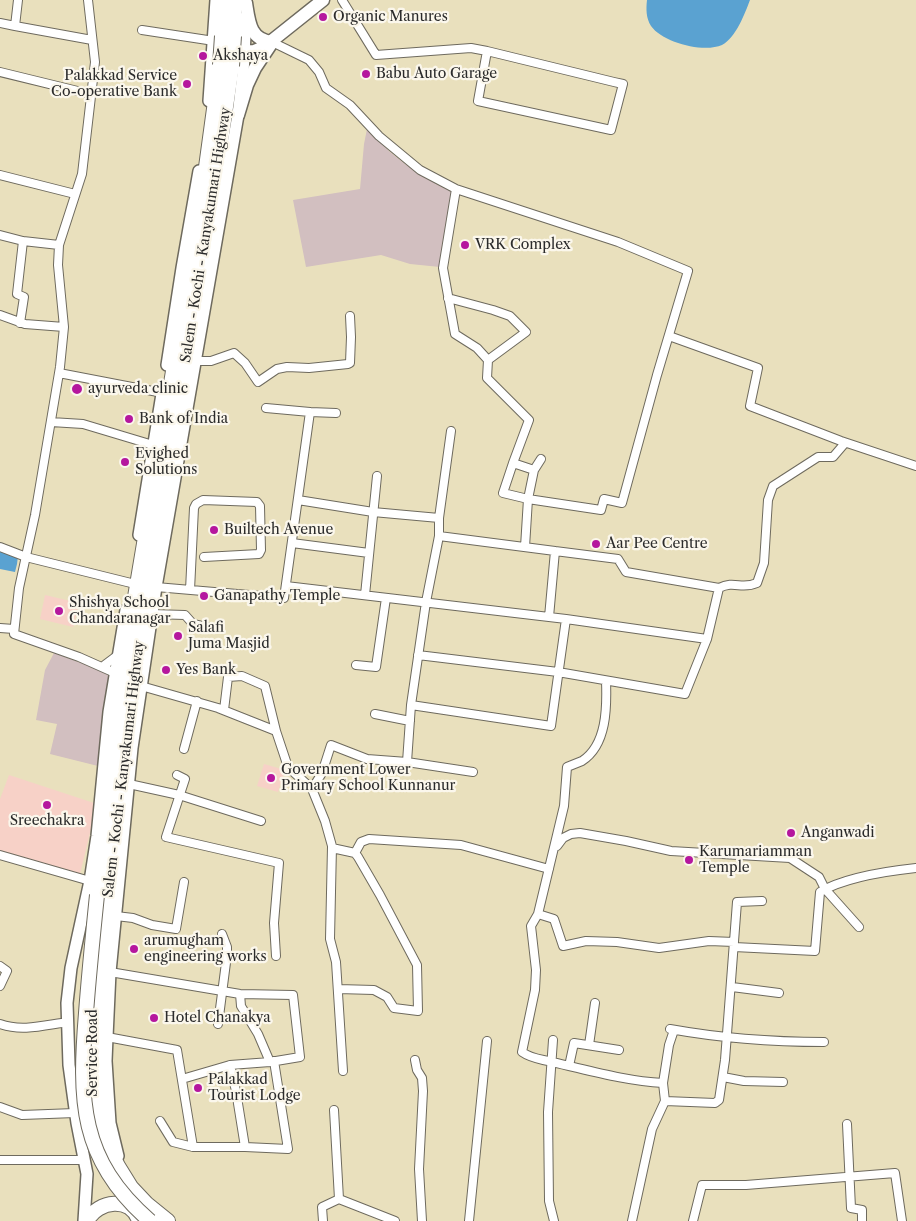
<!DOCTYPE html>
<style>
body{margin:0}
canvas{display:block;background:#e9e0bd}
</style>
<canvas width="916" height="1221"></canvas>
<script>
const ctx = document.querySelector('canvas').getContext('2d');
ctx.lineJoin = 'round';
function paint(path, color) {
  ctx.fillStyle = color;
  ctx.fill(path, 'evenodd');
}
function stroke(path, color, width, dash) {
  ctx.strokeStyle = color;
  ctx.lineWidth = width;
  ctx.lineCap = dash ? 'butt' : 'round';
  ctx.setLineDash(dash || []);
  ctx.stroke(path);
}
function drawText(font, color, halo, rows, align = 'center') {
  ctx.font = font + ' "Libre Caslon Text",serif';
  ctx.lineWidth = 4.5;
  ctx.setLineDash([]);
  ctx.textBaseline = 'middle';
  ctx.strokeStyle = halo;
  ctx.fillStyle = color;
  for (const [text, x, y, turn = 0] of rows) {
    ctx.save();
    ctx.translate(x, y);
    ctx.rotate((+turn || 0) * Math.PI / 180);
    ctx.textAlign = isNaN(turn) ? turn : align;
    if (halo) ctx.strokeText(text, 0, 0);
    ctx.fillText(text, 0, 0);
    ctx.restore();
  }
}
paint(new Path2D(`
 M 45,595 L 79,603 L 73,627 L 40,619 Z
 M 264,764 L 285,770 L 278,792 L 257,786 Z
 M 9,775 L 97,804 L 80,874 L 0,852 L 0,799 Z`), '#f7d1c7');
paint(new Path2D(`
 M 367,129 L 390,152 L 405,164 L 436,184 L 454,191 L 440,267 L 410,264 L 381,255 L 306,267 L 293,200 L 360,189 L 364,144 Z
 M 54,653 L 87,665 L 110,676 L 98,766 L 50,754 L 57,724 L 36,720 L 45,670 Z`), '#d2bfc0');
paint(new Path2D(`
 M 647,0 L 750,0 C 745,13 736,38 722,45 C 704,53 663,43 651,26 C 646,18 646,9 647,0 Z
 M 2,551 L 18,556 L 17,564 L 15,572 L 0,569 L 0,552 Z`), '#5aa2d1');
const street = new Path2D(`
 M 88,0 L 95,62 L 82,174 L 59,245 L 58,265 L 64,327 L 60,367 L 35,515 L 19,588 L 14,634 L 79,657 L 115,673
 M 342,0 L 376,55 L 471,48 L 487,51 L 614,82 L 623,84 L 611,130 L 478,101 L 487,51
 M 0,23 L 15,26 L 18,0
 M 15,26 L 92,40
 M 142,30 L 214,41
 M 272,42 L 309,60 L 319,72 L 326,88 L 350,105 L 379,136 L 420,170 L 456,189 L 618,242 L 688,271 L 657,375 L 622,503 L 604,499 L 601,510 L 528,499 L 503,493 L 513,463
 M 0,72 L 90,94
 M 0,175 L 75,194
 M 456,189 L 443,268 L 455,334 L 477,348 L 488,360 L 487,378 L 529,420 L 513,463 L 534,470 L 528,499 L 525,547
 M 0,235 L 23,241 L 59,245
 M 448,298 L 493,310 L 510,316 L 526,332 L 488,360
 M 0,315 L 25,324 L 64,327
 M 20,323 L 24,297 L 17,294 L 23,241
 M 669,336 L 758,368 L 750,406 L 841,441 L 916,466
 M 196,361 L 211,361 L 234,353 L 245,363 L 258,382 L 277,369 L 287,367 L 309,368 L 348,364 L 350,363 L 351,337 L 350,316
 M 59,373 L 163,393
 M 310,412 L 336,413
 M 51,422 L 83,424 L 153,445
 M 534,470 L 541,459
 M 298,500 L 373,512 L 439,518 L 439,536
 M 439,518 L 451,431
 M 292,543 L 369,553
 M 0,547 L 26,557 L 131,583
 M 555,551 L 618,559 L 626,572 L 719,588 L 707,639 L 566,619
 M 286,586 L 566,619 L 551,726 L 411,705 L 426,602 L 439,536 L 555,551 L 549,617
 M 156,587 L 284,598 L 310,412 L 266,408
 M 719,588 C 735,580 741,590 757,583 L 764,563 L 768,500 L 773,486 L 818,457 L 833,457 L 845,443
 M 190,590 L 194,508 L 196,504 L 203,500 L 257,502 L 260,506 L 261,550 L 259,554 L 204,557
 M 365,595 L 377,476
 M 152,614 L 185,615 L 193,624 L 216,629
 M 0,628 L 14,629
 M 418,655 L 558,672 L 685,694 L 707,639
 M 356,665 L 376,667 L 386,598
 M 102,667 L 118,655
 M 606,681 C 607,707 607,745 582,761 C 577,763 572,765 567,767 L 564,806 L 538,914 L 554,919 L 563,946 L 586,941 L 617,942 L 659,948 L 709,941 L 734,942
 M 141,686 L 218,708 L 276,731 L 288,767 L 312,789 L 325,821 L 332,846 L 330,939 L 336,962 L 343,1071
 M 411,705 L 407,762 L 473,772
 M 224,710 L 228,677 L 242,676 L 265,686 L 276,731
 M 375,714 L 410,721
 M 184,749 L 197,701
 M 177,775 L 185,779 L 166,837 L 279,863 L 274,923 L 276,956
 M 129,784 L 179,795 L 261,821
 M 312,789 L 322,773 L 331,745 L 367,759 L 407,762
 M 557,846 L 563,838 L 571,834 L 580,833 L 626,841 L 671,851 L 790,858 L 819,877 L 825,889 L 859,927
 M 332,848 L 355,853 L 358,857 L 380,895 L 417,965 L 418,1011 L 394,1008 L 387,997 L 374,990 L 338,989
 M 355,853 L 361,842 L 369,839 L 461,845 L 549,869
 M 0,855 L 90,881
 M 538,914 L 531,926 L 536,970 L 535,990 L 522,1052 C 532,1059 541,1059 552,1062 C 588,1070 625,1081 663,1083
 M 116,916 L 133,918 L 152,925 L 176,929 L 184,882
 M 734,947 L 815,951 L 820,892 C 844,878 888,871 916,868
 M 0,966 L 7,971 L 0,986
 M 110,972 L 240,994 L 293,995 L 300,1057 L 270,1062 L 230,1065 L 182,1079
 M 732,987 L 779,993
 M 240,994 L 241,1006 L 258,1034 L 270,1062
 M 0,1024 C 22,1032 45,1025 68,1022
 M 218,1024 L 227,955 L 227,947 L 222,934
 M 670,1029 C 720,1038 773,1042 824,1042
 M 107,1037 L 177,1050 L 193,1147
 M 553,1040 L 548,1112 L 549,1201 L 554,1221
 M 589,1045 L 595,1003
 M 415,1060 L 417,1070 L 422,1078 L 423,1091 L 419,1169 L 422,1221
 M 569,1066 L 574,1043 L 619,1050
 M 723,1077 L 744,1081 L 783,1082
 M 665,1101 L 663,1083 L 669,1045 L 674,1030
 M 0,1107 L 22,1115 L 75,1113
 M 334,1110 L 339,1199
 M 160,1121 L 173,1142 L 193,1147 L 245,1147 L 236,1091 L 230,1065
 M 847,1124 L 851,1208 L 862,1210 L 862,1221
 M 245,1147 L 288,1149 L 274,1061
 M 0,1160 L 84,1160
 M 323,1221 L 322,1207 L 339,1199 L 395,1221
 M 469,1221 L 487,1041
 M 632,1221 L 652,1129 L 665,1101 L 715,1103 L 719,1100 L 725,1060 L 737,902 L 762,901
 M 693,1221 L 702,1185 L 746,1185 L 895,1173 L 902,1221`);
const secondary = new Path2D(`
 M 209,101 L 216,0
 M 167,365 L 182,268 L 199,171
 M 139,535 L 163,388
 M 118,1156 L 110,1123 L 106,1061 L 107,1037 L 110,972 L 132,748 L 156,587 L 238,115 L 243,74 L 246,16
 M 84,1221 L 87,1174 L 77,1123 L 69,1065 L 67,1003 L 71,968 L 90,881 L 97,836 L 109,712 L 126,610`);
const primary = new Path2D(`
 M 246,3 C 249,22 250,40 272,42
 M 213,52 L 254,51 L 264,47 L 323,0
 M 238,115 L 247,85 L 255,68 L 271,44`);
const highway = new Path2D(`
 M 222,36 L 224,0
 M 234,36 L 235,0
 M 97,895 L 105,843 L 118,698 L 200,211 L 220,65
 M 87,1221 C 98,1200 131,1196 139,1221
 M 168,1221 L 147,1204 L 131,1187 L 118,1166 L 105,1139 L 99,1106 L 96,1044 L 108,895 L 130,691 L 211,209 L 232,66`);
stroke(street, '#6e6a5e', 10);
stroke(secondary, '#6e6a5e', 14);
stroke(primary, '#6e6a5e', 15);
stroke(highway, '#6e6a5e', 16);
stroke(street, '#fff', 8);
stroke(secondary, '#fff', 11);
stroke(primary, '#fff', 12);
stroke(highway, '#fff', 14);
const highwayBridge = new Path2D(`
 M 220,65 L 222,36
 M 232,66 L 234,36
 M 97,895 C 93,934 89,973 86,1013 C 79,1099 79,1160 150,1221`);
stroke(highwayBridge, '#6e6a5e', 16, []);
stroke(highwayBridge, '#fff', 14);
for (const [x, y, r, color] of [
 [323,17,5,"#b5179e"],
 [203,56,5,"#b5179e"],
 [366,74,5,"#b5179e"],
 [187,84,5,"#b5179e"],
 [465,245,5,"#b5179e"],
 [77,389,6,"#b5179e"],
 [129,419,5,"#b5179e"],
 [125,462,5,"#b5179e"],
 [214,530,5,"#b5179e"],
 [596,544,5,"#b5179e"],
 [204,596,5,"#b5179e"],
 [59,611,5,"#b5179e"],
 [178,636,5,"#b5179e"],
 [166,670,5,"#b5179e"],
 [271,778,5,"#b5179e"],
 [47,805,5,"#b5179e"],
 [791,833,5,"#b5179e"],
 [689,860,5,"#b5179e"],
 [134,949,5,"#b5179e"],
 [154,1018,5,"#b5179e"],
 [198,1088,5,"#b5179e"]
]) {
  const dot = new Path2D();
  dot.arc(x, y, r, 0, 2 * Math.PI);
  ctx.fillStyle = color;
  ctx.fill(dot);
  stroke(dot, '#fbf7ec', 2);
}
drawText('14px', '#2b2b2b', '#fbf7ec', [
 ["Organic Manures",333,17],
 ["Akshaya",213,56],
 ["Babu Auto Garage",376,74],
 ["Palakkad Service",177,76,"right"],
 ["Co-operative Bank",177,92,"right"],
 ["VRK Complex",475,245],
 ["ayurveda clinic",88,389],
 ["Bank of India",139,419],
 ["Evighed",135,454],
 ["Solutions",135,470],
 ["Builtech Avenue",224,530],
 ["Aar Pee Centre",606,544],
 ["Ganapathy Temple",214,596],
 ["Shishya School",69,603],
 ["Chandaranagar",69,619],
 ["Salafi",188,628],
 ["Juma Masjid",188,644],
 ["Yes Bank",176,670],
 ["Government Lower",281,770],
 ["Primary School Kunnanur",281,786],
 ["Sreechakra",47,821,"center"],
 ["Anganwadi",801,833],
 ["Karumariamman",699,852],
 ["Temple",699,868],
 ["arumugham",144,941],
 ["engineering works",144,957],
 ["Hotel Chanakya",164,1018],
 ["Palakkad",208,1080],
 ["Tourist Lodge",208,1096]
], 'left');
drawText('14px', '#2b2b2b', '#fbf7ec', [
 ["Salem - Kochi - Kanyakumari Highway",206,235,-81],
 ["Salem - Kochi - Kanyakumari Highway",124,769,-83],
 ["Service Road",93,1053,-90]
]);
</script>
